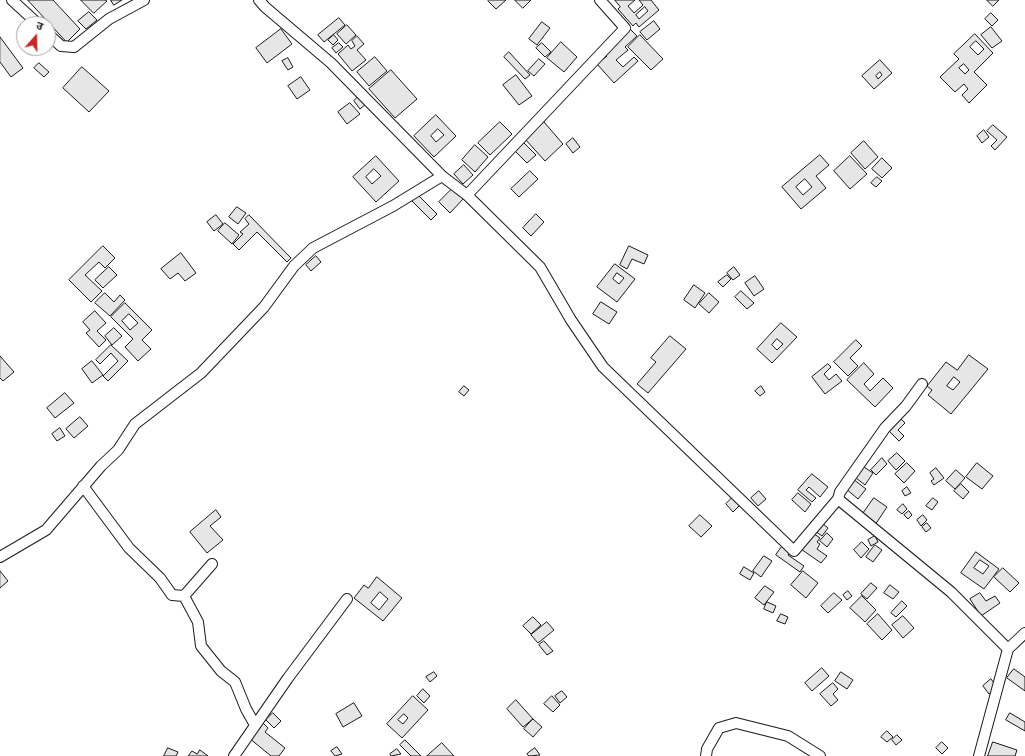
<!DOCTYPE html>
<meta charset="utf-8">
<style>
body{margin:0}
#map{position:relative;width:1025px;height:756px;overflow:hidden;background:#fff;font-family:Helvetica,"Noto Sans Devanagari",sans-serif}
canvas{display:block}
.north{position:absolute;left:16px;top:16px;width:40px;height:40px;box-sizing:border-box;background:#fff;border:1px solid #a3a3a3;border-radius:50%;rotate:20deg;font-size:11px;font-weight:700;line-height:16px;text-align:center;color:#1a1a1a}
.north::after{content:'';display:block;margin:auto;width:14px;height:18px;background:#c62828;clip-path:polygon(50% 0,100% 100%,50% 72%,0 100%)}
</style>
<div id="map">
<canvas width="1025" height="756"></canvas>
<div class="north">उ</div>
</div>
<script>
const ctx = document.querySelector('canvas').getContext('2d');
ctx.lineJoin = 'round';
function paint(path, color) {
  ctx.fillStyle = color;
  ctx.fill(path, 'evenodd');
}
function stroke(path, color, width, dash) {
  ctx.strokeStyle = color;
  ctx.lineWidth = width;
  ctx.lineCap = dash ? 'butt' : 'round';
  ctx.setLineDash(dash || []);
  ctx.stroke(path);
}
const building = new Path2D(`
 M 28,0 L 53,0 L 80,29 L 67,42 Z
 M 81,0 L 105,0 L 107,1 L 94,13 Z
 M 111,0 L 122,0 L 114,5 Z
 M 489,0 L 506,0 L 496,9 L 488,1 Z
 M 515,0 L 531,0 L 523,8 Z
 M 615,0 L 635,0 L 628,6 L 634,13 L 643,5 L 639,0 L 651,0 L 659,10 L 639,27 L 636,23 L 633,26 L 618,9 L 620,7 ZM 645,7 L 648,11 L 639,19 L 636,15 Z
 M 987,0 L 999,0 L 993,6 Z
 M 89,12 L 97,20 L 86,29 L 78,21 Z
 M 991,13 L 998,20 L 992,26 L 985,19 Z
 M 339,18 L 345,25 L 324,42 L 318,35 Z
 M 654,21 L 660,29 L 647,40 L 640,32 Z
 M 542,22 L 550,28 L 537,45 L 529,39 Z
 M 347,25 L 356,35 L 346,44 L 337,34 Z
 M 991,27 L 1002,41 L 992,48 L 981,35 Z
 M 281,29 L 292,44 L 267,63 L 256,48 Z
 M 630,29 L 637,36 L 625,47 L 628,50 L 616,60 L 623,67 L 634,57 L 638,61 L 614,83 L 597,64 L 607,56 L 603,53 Z
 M 975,34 L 993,53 L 974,72 L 987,85 L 969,103 L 962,95 L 968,89 L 964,84 L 955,92 L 940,77 L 959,59 L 954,54 ZM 976,41 L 984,49 L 978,55 L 970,47 ZM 964,64 L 969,70 L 965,74 L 959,68 Z
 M 334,35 L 338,40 L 333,45 L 328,40 Z
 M 640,35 L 663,59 L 651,70 L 628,47 Z
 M 357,36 L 364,44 L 357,50 L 366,60 L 352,71 L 338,54 L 348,45 L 351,49 L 355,46 L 352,41 Z
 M 0,37 L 23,68 L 11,77 L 0,62 Z
 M 561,42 L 577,57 L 564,72 L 547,58 Z
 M 339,43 L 343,47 L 336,53 L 332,48 Z
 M 542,43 L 551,52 L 545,57 L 536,48 Z
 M 509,52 L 530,75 L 525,79 L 504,57 Z
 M 375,57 L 387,71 L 369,86 L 357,72 Z
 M 288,58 L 293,67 L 288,70 L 282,61 Z
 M 539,59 L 545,64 L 534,76 L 528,71 Z
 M 880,60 L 892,73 L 874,89 L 862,76 ZM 880,72 L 882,75 L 878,79 L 876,76 Z
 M 39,63 L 49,72 L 44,77 L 34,68 Z
 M 82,67 L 109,91 L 89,112 L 63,88 Z
 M 391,70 L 417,99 L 395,118 L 369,89 Z
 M 516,75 L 532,96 L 519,105 L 503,85 Z
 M 301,77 L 310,90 L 297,99 L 288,86 Z
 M 359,96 L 366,104 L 360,109 L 354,101 Z
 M 350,103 L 360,114 L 347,124 L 338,112 Z
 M 436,115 L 456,136 L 434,157 L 414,136 ZM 438,129 L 444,135 L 436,142 L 431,136 Z
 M 500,122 L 512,134 L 490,155 L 478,143 Z
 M 544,122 L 563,144 L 545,161 L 525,139 Z
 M 993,125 L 1007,137 L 995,150 L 991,146 L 997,140 L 987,131 Z
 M 984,130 L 989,137 L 982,143 L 977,136 Z
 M 573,138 L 580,147 L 573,153 L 566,144 Z
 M 522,141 L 536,155 L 527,163 L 513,149 Z
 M 864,141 L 878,157 L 865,169 L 851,153 Z
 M 475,145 L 488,157 L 475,172 L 462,160 Z
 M 820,155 L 829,165 L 816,176 L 826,188 L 801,209 L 782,187 ZM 805,179 L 812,187 L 803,195 L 796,187 Z
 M 376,156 L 399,181 L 376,202 L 353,177 ZM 374,169 L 381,176 L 372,184 L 366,177 Z
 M 850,156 L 867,174 L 850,189 L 834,171 Z
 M 882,158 L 892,168 L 882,178 L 872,169 Z
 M 464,165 L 473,175 L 463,184 L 454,174 Z
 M 530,171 L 538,179 L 519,197 L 511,189 Z
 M 877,177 L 882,181 L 876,187 L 871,183 Z
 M 453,188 L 464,198 L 450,213 L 439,202 Z
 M 418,195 L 437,214 L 431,220 L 412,201 Z
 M 237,207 L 246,213 L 238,224 L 229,217 Z
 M 536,214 L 544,222 L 531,236 L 523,228 Z
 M 216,215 L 223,224 L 214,231 L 207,222 Z
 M 249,215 L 291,258 L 287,262 L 257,232 L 239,250 L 233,244 L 243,234 L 240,232 L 249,224 L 245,219 Z
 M 225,223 L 239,235 L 232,244 L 218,231 Z
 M 103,246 L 115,258 L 105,268 L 99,262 L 85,275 L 102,291 L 91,302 L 69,280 Z
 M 629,246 L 648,255 L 644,264 L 632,259 L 627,269 L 620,265 Z
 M 181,253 L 196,273 L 185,281 L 178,273 L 170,279 L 161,269 Z
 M 316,256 L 321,262 L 311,271 L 306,265 Z
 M 615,264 L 635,279 L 617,302 L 597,287 ZM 617,273 L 624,278 L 619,284 L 613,279 Z
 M 109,267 L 117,275 L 103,288 L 95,280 Z
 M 734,267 L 740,275 L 733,280 L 727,273 Z
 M 727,275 L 731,279 L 723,287 L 718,282 Z
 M 755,276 L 764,289 L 754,296 L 745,283 Z
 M 694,285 L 705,293 L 695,308 L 684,300 Z
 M 741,291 L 754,303 L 747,309 L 735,297 Z
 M 105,293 L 114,302 L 120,295 L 125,300 L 110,316 L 95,303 Z
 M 709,293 L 719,302 L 709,313 L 699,304 Z
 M 601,302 L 617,312 L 609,324 L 593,314 Z
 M 125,303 L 152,330 L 142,340 L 151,349 L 138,361 L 125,347 L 133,339 L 111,317 ZM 129,314 L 138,323 L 130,330 L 122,321 Z
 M 95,311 L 106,323 L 97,331 L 106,340 L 99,347 L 86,333 L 90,330 L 83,322 Z
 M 781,323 L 797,337 L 772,363 L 757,349 ZM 777,339 L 783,344 L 777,350 L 772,345 Z
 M 114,328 L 122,336 L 112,345 L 105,336 Z
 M 670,336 L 686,349 L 648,393 L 637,384 L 656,362 L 651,358 Z
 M 856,340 L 862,346 L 850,358 L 858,366 L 848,376 L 834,362 Z
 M 111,345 L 128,361 L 108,381 L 103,376 L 118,361 L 111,353 L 100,364 L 96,360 Z
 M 969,355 L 988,369 L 951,414 L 928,395 L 932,390 L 927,386 L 946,362 L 957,370 ZM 954,377 L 960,382 L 953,390 L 947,386 Z
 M 0,356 L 14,372 L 3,381 L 0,378 Z
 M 92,361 L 103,375 L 92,383 L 82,369 Z
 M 864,363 L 874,374 L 864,384 L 870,391 L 883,378 L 893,388 L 875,407 L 847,380 Z
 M 828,364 L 831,367 L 824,374 L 829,380 L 836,374 L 842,381 L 825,394 L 812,377 Z
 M 464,386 L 469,390 L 464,396 L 459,392 Z
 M 761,386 L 765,392 L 760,396 L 755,391 Z
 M 65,393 L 74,403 L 55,418 L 47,408 Z
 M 80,417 L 88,426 L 74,438 L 66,429 Z
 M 900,418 L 905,423 L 898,430 L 904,436 L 899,441 L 888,430 Z
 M 60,428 L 65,436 L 57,441 L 52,434 Z
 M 897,453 L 905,461 L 896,470 L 888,461 Z
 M 882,458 L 887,464 L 876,475 L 871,470 Z
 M 907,463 L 915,471 L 904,483 L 895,474 Z
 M 977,463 L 993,476 L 982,489 L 966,477 Z
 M 864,467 L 873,473 L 865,485 L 856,478 Z
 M 936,468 L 944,478 L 934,485 L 931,481 L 934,479 L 930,473 Z
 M 956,470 L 965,478 L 955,489 L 946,481 Z
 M 812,474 L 828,487 L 820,497 L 809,487 L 806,490 L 816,498 L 812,502 L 798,490 Z
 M 853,479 L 866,489 L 858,499 L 845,488 Z
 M 961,484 L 969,492 L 963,499 L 954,491 Z
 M 907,487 L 911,493 L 905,496 L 902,491 Z
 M 759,491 L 766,499 L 758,506 L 751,498 Z
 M 798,493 L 811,504 L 805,512 L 792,500 Z
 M 736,494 L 743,502 L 733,512 L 726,504 Z
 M 874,498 L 887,507 L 875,525 L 862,515 Z
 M 933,498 L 938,502 L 932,510 L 926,506 Z
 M 903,504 L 907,509 L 902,514 L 897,510 Z
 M 216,510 L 221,517 L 210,526 L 223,540 L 207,553 L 190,532 Z
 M 909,511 L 912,515 L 908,519 L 904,515 Z
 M 700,515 L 712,526 L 701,537 L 689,526 Z
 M 923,515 L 927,520 L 921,526 L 917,520 Z
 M 818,520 L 828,528 L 822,536 L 811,528 Z
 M 927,523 L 931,528 L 926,532 L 922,527 Z
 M 810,531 L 820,538 L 817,542 L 820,544 L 817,549 L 827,556 L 821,563 L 798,547 Z
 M 827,533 L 833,539 L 827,547 L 820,541 Z
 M 875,536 L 878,542 L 871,546 L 868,540 Z
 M 862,542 L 869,549 L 861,558 L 854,550 Z
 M 783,545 L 791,551 L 788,555 L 804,566 L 800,572 L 776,555 Z
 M 875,545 L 882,550 L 873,562 L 866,557 Z
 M 976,552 L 999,569 L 984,589 L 961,573 ZM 980,560 L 989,566 L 983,574 L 974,568 Z
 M 764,556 L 772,561 L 761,577 L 753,571 Z
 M 744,567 L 754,573 L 750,580 L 740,574 Z
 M 1003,568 L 1019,583 L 1010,592 L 994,577 Z
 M 0,571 L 8,581 L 0,588 Z
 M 803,571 L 818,583 L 806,598 L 791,585 Z
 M 377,577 L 402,598 L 383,621 L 354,598 L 364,585 L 368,588 ZM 380,592 L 388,599 L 379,610 L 371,603 Z
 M 871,583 L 877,588 L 867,599 L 861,594 Z
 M 890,585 L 899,592 L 893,599 L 884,593 Z
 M 765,586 L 774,592 L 764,605 L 755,598 Z
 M 848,591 L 852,596 L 847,600 L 843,595 Z
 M 834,593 L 842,600 L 828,613 L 821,606 Z
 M 980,593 L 986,601 L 995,596 L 1000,603 L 981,616 L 970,599 Z
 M 862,596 L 876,610 L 865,622 L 850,608 Z
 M 902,601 L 907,606 L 896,617 L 891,613 Z
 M 767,602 L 776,606 L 773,613 L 764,609 Z
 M 781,614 L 788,617 L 785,624 L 777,621 Z
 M 878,614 L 892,630 L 882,640 L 867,624 Z
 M 903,616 L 914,628 L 903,638 L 892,625 Z
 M 533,617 L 541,625 L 531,634 L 523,626 Z
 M 547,622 L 554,630 L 538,643 L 531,635 Z
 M 544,641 L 553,651 L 547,655 L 539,645 Z
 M 822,668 L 829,676 L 812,691 L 805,683 Z
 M 1014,669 L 1025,677 L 1025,691 L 1007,678 Z
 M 434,672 L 437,676 L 430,682 L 426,677 Z
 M 841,672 L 853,680 L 847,689 L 835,681 Z
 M 991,679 L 997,687 L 989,694 L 983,686 Z
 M 833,683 L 838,689 L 833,694 L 838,700 L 831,706 L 820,694 Z
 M 423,689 L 430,696 L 424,703 L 417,696 Z
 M 562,691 L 567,697 L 560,703 L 555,696 Z
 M 413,696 L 428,710 L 402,738 L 387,724 ZM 404,714 L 408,718 L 403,724 L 398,720 Z
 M 552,696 L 560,705 L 553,712 L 544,704 Z
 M 516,700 L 533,719 L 523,727 L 507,709 Z
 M 354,703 L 362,716 L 343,727 L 336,714 Z
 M 273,713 L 281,721 L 274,728 L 266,720 Z
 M 1010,713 L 1025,722 L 1025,731 L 1006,720 Z
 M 533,719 L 542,727 L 533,737 L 524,729 Z
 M 263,723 L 268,728 L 265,732 L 285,748 L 279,756 L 271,756 L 249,738 Z
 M 887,731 L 893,737 L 887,742 L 881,737 Z
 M 897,735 L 902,740 L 896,745 L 892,740 Z
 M 405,740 L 421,756 L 411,756 L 400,745 Z
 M 942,742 L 948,748 L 942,754 L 936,748 Z
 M 993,742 L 1017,750 L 1015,756 L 988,756 Z
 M 442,743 L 454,756 L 427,756 Z
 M 337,747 L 342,754 L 335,756 L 331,751 Z
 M 168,748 L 178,752 L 176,756 L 164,756 Z
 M 535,748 L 540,755 L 529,756 L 527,754 Z
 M 397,749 L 401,754 L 391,756 L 390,754 Z
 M 200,750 L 208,756 L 188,756 L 192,751 L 197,754 Z`);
paint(building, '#e6e6e6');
stroke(building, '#1a1a1a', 1);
const minor = new Path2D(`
 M 12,0 L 38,24
 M 259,0 L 265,7 L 331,63 L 442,176 L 467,195 L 540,267 L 571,320 L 603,367 L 794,551 L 838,499 L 840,492 L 885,428 L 906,406 L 922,384
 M 48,34 L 61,46 L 74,47 L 109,19 L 144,0
 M 467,195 L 625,28 L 600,0
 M 83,486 L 129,548 L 160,578 L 172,595 L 184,596 L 198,622 L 201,646 L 221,671 L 235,682 L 246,709 L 255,725
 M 838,499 L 951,592 L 1008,649
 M 0,557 L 46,530 L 101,466 L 118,450 L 135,424 L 201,373 L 264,307 L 294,266 L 313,248 L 393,206 L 442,176
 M 184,596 L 212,564
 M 234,756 L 288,678 L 347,599
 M 706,756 L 707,749 L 719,728 L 736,723 L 788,736 L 820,756
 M 979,756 L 1008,649 L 1025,633`);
stroke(minor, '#1a1a1a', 12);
stroke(minor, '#fff', 10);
</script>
